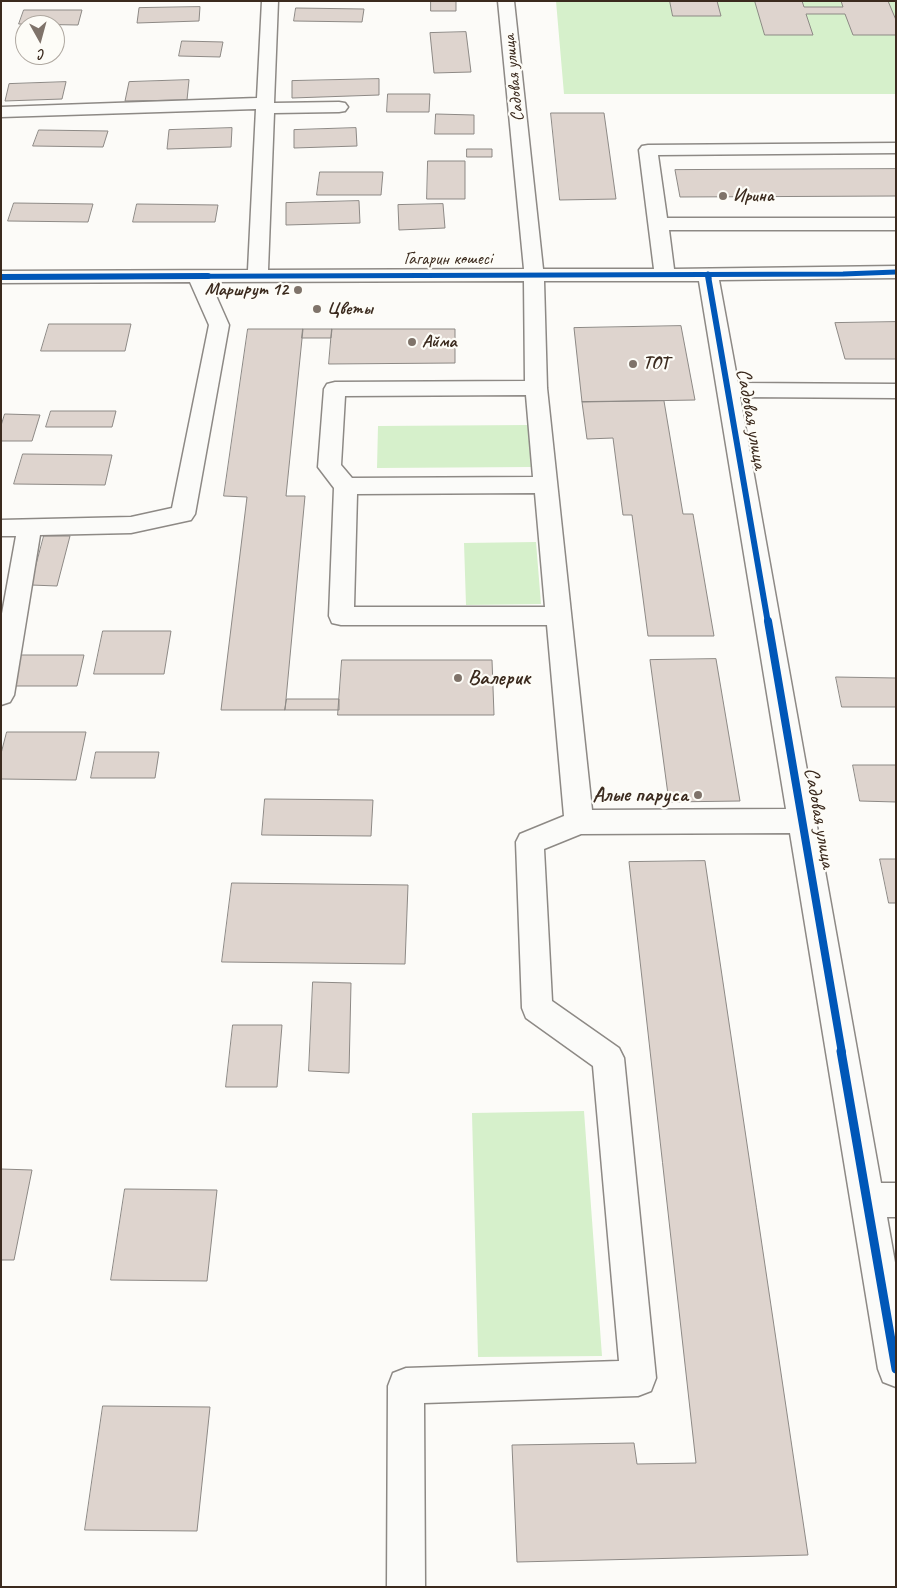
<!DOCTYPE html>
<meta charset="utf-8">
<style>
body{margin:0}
#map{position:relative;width:897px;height:1588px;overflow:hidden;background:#fcfbf8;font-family:Caveat,sans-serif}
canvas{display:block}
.frame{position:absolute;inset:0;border:2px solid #3b2a1e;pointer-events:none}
.north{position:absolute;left:15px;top:15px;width:50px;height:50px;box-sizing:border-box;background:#fdfcf7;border:1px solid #afa8a0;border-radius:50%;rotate:173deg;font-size:14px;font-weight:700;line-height:20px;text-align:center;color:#3b2a1e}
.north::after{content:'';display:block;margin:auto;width:18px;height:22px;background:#7f736a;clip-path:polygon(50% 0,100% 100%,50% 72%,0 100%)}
</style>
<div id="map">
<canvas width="897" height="1588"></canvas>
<div class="frame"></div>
<div class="north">С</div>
</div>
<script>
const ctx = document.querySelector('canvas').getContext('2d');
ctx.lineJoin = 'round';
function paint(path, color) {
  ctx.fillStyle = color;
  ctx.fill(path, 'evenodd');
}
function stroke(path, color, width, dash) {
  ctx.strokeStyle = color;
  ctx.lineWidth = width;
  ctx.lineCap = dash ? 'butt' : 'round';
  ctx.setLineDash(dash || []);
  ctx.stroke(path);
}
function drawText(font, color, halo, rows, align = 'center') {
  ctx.font = font + ' Caveat,sans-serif';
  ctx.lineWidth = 4.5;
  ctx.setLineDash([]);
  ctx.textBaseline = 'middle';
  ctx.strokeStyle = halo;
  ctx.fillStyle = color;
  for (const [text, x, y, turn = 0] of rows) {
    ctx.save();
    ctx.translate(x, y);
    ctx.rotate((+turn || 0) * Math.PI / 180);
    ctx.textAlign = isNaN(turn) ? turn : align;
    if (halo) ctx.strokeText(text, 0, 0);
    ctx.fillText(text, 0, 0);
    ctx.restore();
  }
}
paint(new Path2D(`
 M 556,1 L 896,1 L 896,94 L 564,94 Z
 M 528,425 L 531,467 L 377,468 L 378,426 Z
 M 536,542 L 541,604 L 466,605 L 464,543 Z
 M 584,1111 L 602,1356 L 478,1357 L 472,1113 Z`), '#d6f0cb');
const building = new Path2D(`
 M 431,1 L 456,1 L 456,11 L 431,11 Z
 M 670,1 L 717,1 L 721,16 L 673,16 Z
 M 755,1 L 802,1 L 804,7 L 843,7 L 841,1 L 888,1 L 896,20 L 896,35 L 853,35 L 845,14 L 806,14 L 813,35 L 765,35 Z
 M 200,7 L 199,21 L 137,23 L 139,8 Z
 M 296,8 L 364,9 L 362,22 L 294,21 Z
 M 24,10 L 82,10 L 78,25 L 19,24 Z
 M 466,32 L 471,72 L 434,73 L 430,33 Z
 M 182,41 L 223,42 L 220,57 L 179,56 Z
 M 379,79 L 379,95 L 292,98 L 292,81 Z
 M 189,80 L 187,100 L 125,101 L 129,82 Z
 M 66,82 L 62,99 L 5,101 L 9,84 Z
 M 388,94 L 430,94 L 429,112 L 387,112 Z
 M 551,113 L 604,113 L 616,199 L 560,200 Z
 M 436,114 L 474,115 L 474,134 L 435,134 Z
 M 232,128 L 231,147 L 167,149 L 169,130 Z
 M 356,128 L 357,146 L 294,148 L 294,130 Z
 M 39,130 L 108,131 L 103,147 L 33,146 Z
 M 467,149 L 492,149 L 492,157 L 467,157 Z
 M 428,161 L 465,161 L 465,199 L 427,199 Z
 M 896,169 L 896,196 L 680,197 L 675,170 Z
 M 320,172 L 383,172 L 381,195 L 317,195 Z
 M 359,201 L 360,223 L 286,225 L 286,203 Z
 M 14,203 L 93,204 L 88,222 L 8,221 Z
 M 137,204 L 218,205 L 215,222 L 133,222 Z
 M 443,204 L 445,228 L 399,230 L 398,205 Z
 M 896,322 L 896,359 L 845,359 L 835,323 Z
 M 49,324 L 131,324 L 125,351 L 41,351 Z
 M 681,326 L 695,400 L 582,402 L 574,328 Z
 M 248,329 L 303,329 L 286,496 L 305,496 L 285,710 L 221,710 L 247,497 L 224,496 Z
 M 303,329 L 332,329 L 331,338 L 302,338 Z
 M 332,329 L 455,329 L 455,363 L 329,364 Z
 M 664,401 L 683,514 L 693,514 L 714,636 L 648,636 L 632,515 L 623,515 L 613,438 L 587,439 L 582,402 Z
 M 51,411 L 116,411 L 112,427 L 46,427 Z
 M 5,414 L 40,415 L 32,441 L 1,441 L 1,426 Z
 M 23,454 L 112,455 L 105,485 L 14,484 Z
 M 44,536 L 70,536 L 57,586 L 31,585 Z
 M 103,631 L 171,631 L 164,674 L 94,674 Z
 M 21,655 L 84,655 L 77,686 L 13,686 Z
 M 716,659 L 740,801 L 669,802 L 650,660 Z
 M 342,660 L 492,660 L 494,715 L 338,715 Z
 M 836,677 L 896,678 L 896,707 L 842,707 Z
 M 287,699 L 339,699 L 339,710 L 285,710 Z
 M 7,732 L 86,732 L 76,780 L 1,779 L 1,754 Z
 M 96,752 L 159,752 L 155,778 L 91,778 Z
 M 853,765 L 896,765 L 896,802 L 860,801 Z
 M 265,799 L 373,800 L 371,836 L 262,835 Z
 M 880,859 L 896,859 L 896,903 L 889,903 Z
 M 705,861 L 808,1555 L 517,1562 L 512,1445 L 634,1443 L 637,1464 L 696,1463 L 629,862 Z
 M 232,883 L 408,885 L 405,964 L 222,962 Z
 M 313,982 L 351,983 L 349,1073 L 309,1071 Z
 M 233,1025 L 282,1025 L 277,1087 L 226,1087 Z
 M 1,1169 L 32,1170 L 14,1260 L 1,1260 Z
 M 125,1189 L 217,1190 L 207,1281 L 111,1280 Z
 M 103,1406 L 210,1407 L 197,1531 L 85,1530 Z`);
paint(building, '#ded4ce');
stroke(building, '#8d8985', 1);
const minor = new Path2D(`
 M 262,1 L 278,1 L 274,103 L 339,102 L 345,103 L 348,107 L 345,111 L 339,112 L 274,113 L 268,270 L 524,269 L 498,1 L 514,1 L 543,269 L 654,269 L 639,150 L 642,146 L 648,145 L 896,143 L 896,153 L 658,155 L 667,218 L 896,218 L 896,230 L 669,230 L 674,269 L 896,266 L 896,278 L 719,280 L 738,383 L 896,384 L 896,398 L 740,397 L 881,1183 L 896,1183 L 896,1217 L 887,1217 L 896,1268 L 896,1387 L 883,1382 L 878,1369 L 790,833 L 581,834 L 544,849 L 552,1001 L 619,1048 L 624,1058 L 656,1378 L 651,1391 L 638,1396 L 424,1403 L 425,1587 L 387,1587 L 388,1386 L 393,1373 L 406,1368 L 619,1361 L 593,1066 L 526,1018 L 522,1008 L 516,842 L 520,834 L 564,816 L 547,625 L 341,625 L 332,623 L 329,616 L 334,488 L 318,467 L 324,389 L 327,384 L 335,382 L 525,381 L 524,281 L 210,282 L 229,325 L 195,514 L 191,520 L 131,533 L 40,535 L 14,695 L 10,702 L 1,705 L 1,619 L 16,536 L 1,536 L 1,520 L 131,517 L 172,508 L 209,325 L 190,282 L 1,283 L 1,271 L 248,270 L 256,109 L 1,117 L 1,107 L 257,98 ZM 544,281 L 699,281 L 786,809 L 592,810 L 547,388 ZM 526,395 L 533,477 L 352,478 L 341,465 L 345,396 ZM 535,493 L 545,607 L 354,607 L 357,494 Z`);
stroke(minor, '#8d8985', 3);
paint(minor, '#fbfbf9');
stroke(new Path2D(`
 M 708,274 L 709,278
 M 1,277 L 843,274 L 896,272`), '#0057b8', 5);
stroke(new Path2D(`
 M 708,276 L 768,623
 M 1,277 L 208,276`), '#0057b8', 6);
stroke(new Path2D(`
 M 768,621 L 842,1053`), '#0057b8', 8);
stroke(new Path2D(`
 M 841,1051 L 896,1369`), '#0057b8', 9);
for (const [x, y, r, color] of [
 [723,196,5,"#7f736a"],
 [298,290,5,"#7f736a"],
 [317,309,5,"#7f736a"],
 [412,342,5,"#7f736a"],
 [633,364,5,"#7f736a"],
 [458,678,5,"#7f736a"],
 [698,795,5,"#7f736a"]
]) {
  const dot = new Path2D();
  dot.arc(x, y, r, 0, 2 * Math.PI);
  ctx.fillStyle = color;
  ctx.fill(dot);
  stroke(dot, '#fdfcf7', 2);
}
drawText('18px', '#3b2a1e', '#fdfcf7', [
 ["Садовая улица",514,78,-96],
 ["Гагарин көшесі",448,259]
]);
drawText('bold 18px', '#3b2a1e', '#fdfcf7', [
 ["Ирина",733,196],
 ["Маршрут 12",288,290,"right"],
 ["Цветы",327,309],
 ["Айма",422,342],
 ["ТОТ",643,364]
], 'left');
drawText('21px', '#3b2a1e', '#fdfcf7', [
 ["Садовая улица",751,419,80],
 ["Садовая улица",819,818,80]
]);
drawText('bold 21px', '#3b2a1e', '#fdfcf7', [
 ["Валерик",468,678],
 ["Алые паруса",688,795,"right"]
], 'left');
</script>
